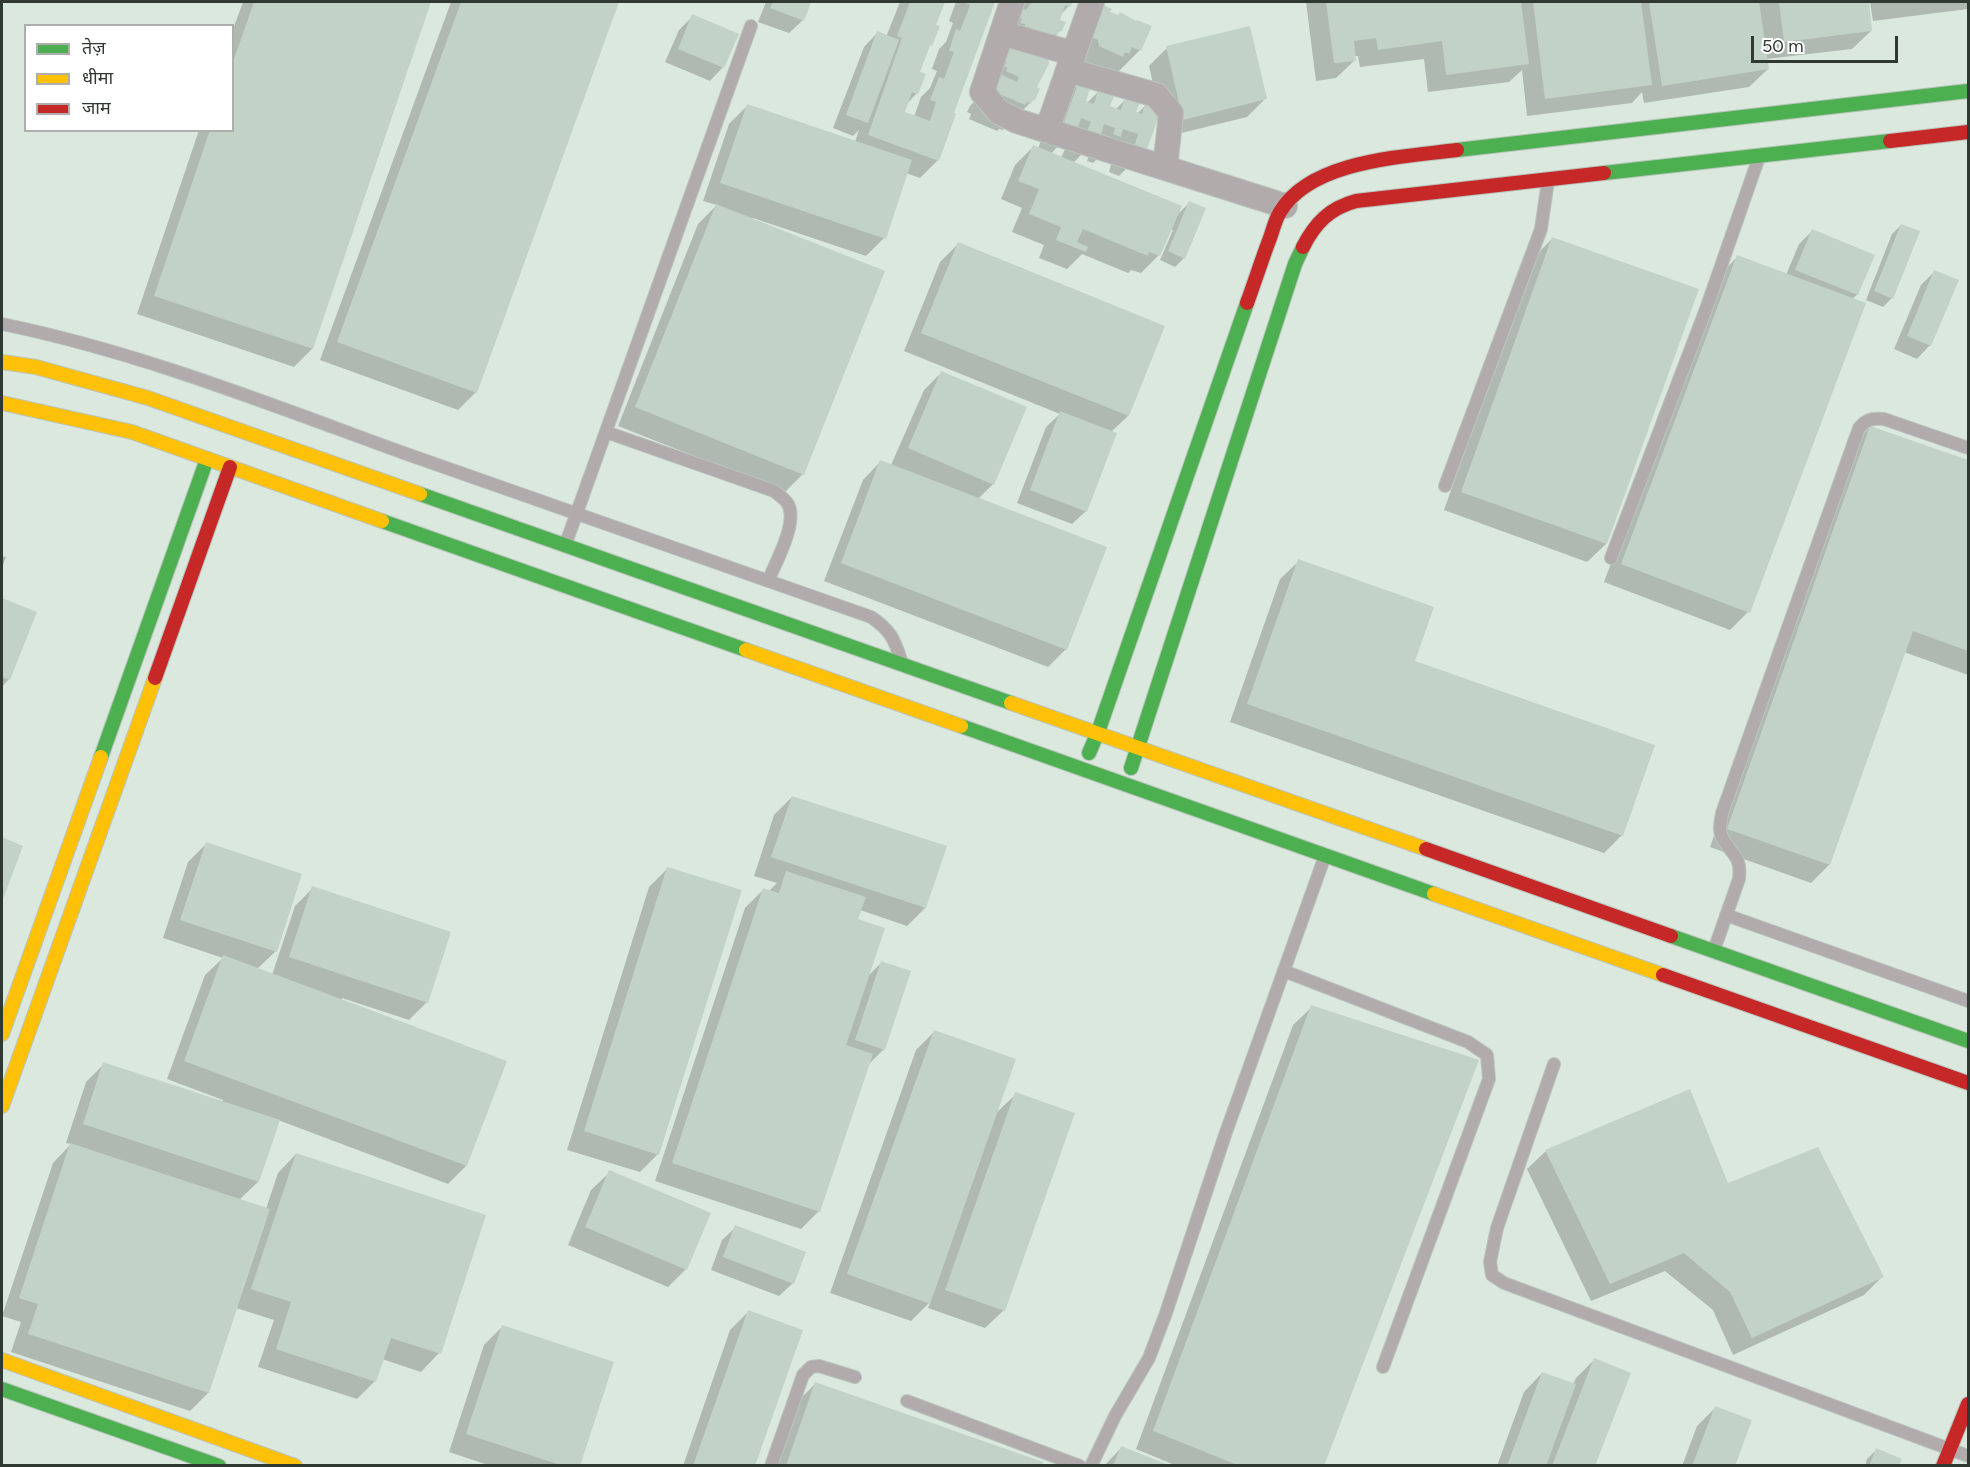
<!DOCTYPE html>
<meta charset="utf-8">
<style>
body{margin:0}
#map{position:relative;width:1970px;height:1467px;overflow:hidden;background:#dbe8de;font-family:Figtree,"Noto Sans Devanagari",sans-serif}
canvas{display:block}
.frame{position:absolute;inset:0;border:3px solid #2f3831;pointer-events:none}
.legend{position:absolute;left:24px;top:24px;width:210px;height:108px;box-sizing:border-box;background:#fff;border:2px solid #acafad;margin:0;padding:8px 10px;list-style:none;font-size:18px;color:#2f3831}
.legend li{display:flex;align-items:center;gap:12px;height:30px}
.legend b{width:30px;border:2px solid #acafad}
.scale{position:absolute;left:1751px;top:36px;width:147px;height:27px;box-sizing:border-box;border:3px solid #2f3831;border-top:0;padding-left:8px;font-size:18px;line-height:21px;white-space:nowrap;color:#2f3831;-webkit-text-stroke:4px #fff;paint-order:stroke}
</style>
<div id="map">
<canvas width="1970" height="1467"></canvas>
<div class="frame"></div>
<ul class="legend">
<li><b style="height:8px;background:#4caf50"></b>तेज़</li>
<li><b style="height:8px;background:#ffc107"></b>धीमा</li>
<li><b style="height:8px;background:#c62828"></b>जाम</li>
</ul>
<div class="scale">50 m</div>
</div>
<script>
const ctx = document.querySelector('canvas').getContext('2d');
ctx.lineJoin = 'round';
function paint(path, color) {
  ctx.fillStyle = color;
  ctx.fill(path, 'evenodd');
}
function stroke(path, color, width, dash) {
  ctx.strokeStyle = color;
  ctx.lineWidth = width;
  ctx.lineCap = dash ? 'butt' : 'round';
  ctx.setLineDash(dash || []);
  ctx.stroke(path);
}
paint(new Path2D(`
 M 243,2 L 429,2 L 312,349 L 294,367 L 137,314 L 199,130 L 232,130 L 232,32 Z
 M 451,2 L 618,2 L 476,392 L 458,410 L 320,360 Z
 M 766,2 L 810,2 L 803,20 L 789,33 L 758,22 Z
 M 900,2 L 944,2 L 934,26 L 938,27 L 918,72 L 917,93 L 906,105 L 903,113 L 914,117 L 921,97 L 930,88 L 937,71 L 932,69 L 939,49 L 946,42 L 953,23 L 949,21 L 956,2 L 994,2 L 952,114 L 938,160 L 920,178 L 906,173 L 884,238 L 866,256 L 753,218 L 752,220 L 803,474 L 785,492 L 618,426 L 698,224 L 717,205 L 703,201 L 729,124 L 747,106 L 855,142 L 859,130 L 853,136 L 833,128 L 864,47 L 877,33 L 886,37 Z
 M 1015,2 L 1071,2 L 1069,6 L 1059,16 L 1061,30 L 1036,54 L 1034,99 L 1003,130 L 999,129 L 997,131 L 969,119 L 971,114 L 967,112 L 970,106 L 981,94 Z
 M 1306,2 L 1867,2 L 1871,31 L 1852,49 L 1766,59 L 1768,69 L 1749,87 L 1644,103 L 1642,92 L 1632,103 L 1527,116 L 1522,70 L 1509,82 L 1428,92 L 1424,59 L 1360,67 L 1358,56 L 1354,56 L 1355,60 L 1336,78 L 1316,81 Z
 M 1870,2 L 1968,2 L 1968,9 L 1873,21 Z
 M 1108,13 L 1140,50 L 1113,77 L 1071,67 Z
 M 693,16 L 723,67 L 710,81 L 665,62 L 679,30 Z
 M 1167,48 L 1265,99 L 1247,117 L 1165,137 L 1149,66 Z
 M 1078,85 L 1084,102 L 1087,103 L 1100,90 L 1108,107 L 1115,110 L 1126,99 L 1135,113 L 1137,114 L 1145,106 L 1159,111 L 1146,149 L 1119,176 L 1109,172 L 1112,161 L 1099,157 L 1093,163 L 1087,161 L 1089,155 L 1083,153 L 1073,163 L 1176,216 L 1189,203 L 1184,258 L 1175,267 L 1160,260 L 1173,230 L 1170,229 L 1159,255 L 1141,273 L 1131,270 L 1128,273 L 1082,254 L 1067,269 L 1039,258 L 1044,245 L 1012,232 L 1022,208 L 1001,199 L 1015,165 L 1033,147 L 1038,149 L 1051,112 ZM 1058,146 L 1065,149 L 1061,158 L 1051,154 Z
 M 1901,225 L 1892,298 L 1883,307 L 1866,300 L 1892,234 Z
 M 1812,231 L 1873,255 L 1857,295 L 1852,299 L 1748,612 L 1730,630 L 1604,582 L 1720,275 L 1738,256 L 1786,275 L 1799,244 Z
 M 1553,238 L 1697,290 L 1606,544 L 1587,562 L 1444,510 L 1534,257 Z
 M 958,244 L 1163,327 L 1128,416 L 1111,432 L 1086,511 L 1072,524 L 1017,503 L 1046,427 L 1060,414 L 904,351 L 940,262 Z
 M 1935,271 L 1930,345 L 1917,359 L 1894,349 L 1921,285 Z
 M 942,372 L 993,484 L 978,499 L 1066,649 L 1048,667 L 824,581 L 863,480 L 881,461 L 891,465 L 924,390 Z
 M 1870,427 L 1968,462 L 1968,675 L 1904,652 L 1829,865 L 1811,883 L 1710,847 L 1852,445 Z
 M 2,556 L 6,557 L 2,568 Z
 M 1299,561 L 1413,662 L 1622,835 L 1604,853 L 1230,722 L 1280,579 Z
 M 2,600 L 35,612 L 9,679 L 2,687 Z
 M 792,797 L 925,908 L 907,926 L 860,910 L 856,920 L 868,976 L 881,963 L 884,1049 L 870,1063 L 868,1062 L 819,1211 L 801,1229 L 655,1181 L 745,908 L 763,890 L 768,892 L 777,883 L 754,876 L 774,815 Z
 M 2,839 L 21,847 L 2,898 Z
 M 206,844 L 276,951 L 257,969 L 272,975 L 295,906 L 313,888 L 427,1002 L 409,1020 L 342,998 L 341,1001 L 466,1166 L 448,1184 L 278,1120 L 258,1182 L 239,1200 L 266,1209 L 278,1173 L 296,1154 L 484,1216 L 439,1353 L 421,1372 L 382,1359 L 375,1381 L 357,1399 L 258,1367 L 274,1320 L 236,1308 L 208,1393 L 190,1411 L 11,1352 L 21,1322 L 2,1316 L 53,1163 L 71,1144 L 66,1143 L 86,1082 L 104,1064 L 222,1102 L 223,1100 L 167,1079 L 205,975 L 223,958 L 163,938 L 188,862 Z
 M 667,869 L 658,1154 L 640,1172 L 567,1150 L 649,887 Z
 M 1312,1007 L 1322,1466 L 1177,1466 L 1136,1449 L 1293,1025 Z
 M 934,1032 L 995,1114 L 1016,1094 L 1004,1310 L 985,1328 L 928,1308 L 931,1301 L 911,1321 L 830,1293 L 916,1050 Z
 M 1689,1091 L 1727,1185 L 1882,1277 L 1864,1295 L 1733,1355 L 1713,1310 L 1665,1271 L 1591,1301 L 1527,1169 L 1546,1151 Z
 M 610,1172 L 686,1269 L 668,1287 L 568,1245 L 591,1190 Z
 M 736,1227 L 793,1283 L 779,1296 L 711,1270 L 722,1240 Z
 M 748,1312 L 754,1466 L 683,1466 L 730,1330 Z
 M 502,1327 L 578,1466 L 491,1466 L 449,1452 L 484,1345 Z
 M 1594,1360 L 1593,1466 L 1497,1466 L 1524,1392 L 1542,1373 L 1573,1385 L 1576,1378 Z
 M 815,1384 L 1040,1466 L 775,1466 L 797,1402 Z
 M 1715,1408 L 1733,1466 L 1682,1466 L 1697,1426 Z
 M 1121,1448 L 1165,1466 L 1104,1466 Z
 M 1876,1450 L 1897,1466 L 1865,1466 L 1867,1459 Z`), '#0003');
paint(new Path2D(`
 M 254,2 L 431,2 L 313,349 L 154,296 L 210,130 L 232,130 L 232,65 Z
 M 461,2 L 619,2 L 477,393 L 337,342 Z
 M 773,2 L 811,2 L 804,21 L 770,8 Z
 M 910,2 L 945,2 L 936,25 L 940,26 L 932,46 L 930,45 L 920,72 L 926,74 L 918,94 L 912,92 L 905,112 L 930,121 L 936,102 L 930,100 L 939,77 L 944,79 L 954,52 L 949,51 L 956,29 L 960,31 L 970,5 L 966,3 L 967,2 L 995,2 L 954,113 L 956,114 L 939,161 L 868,135 L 902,38 L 897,36 Z
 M 1032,2 L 1073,2 L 1070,7 L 1065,5 L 1060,20 L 1066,22 L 1062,31 L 1060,30 L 1057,35 L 1054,34 L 1052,37 L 1025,27 L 1025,24 L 1020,23 L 1022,19 L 1019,17 L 1022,9 L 1026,10 Z
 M 1326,2 L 1521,2 L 1529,64 L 1446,75 L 1442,41 L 1378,50 L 1376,38 L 1354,41 L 1356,61 L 1334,63 Z
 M 1533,2 L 1641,2 L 1652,85 L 1545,99 Z
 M 1649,2 L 1759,2 L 1769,69 L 1662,86 Z
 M 1779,2 L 1869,2 L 1872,31 L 1784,42 Z
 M 1101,4 L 1112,9 L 1110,12 L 1118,15 L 1120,12 L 1136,21 L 1137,20 L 1152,26 L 1141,51 L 1132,47 L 1129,54 L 1125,52 L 1123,57 L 1099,46 L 1098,40 L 1088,36 Z
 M 692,14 L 739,34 L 724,68 L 678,49 Z
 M 1250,26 L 1267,99 L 1183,120 L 1166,46 Z
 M 877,31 L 899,40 L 868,123 L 846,115 Z
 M 1011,47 L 1048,58 L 1049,64 L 1037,87 L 1040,89 L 1035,100 L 1033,99 L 1031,104 L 1027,102 L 1025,105 L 995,92 L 997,87 L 993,85 L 997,77 L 1000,79 L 1002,75 L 1017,82 L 1019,77 L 1006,71 L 1008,68 L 1004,66 L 1007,62 L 1003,60 Z
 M 1078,84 L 1090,88 L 1086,101 L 1094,104 L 1099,88 L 1115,94 L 1110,106 L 1121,110 L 1125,97 L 1140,103 L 1136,112 L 1142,114 L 1145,104 L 1161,110 L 1147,149 L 1135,145 L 1138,134 L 1123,129 L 1121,137 L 1113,134 L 1115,128 L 1104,124 L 1100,138 L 1086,133 L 1091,122 L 1081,118 L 1077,130 L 1063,125 Z
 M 747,104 L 912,160 L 886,239 L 720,183 Z
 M 1033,145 L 1182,206 L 1160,256 L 1149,252 L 1148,256 L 1083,229 L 1077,242 L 1088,247 L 1086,252 L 1056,240 L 1061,227 L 1029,214 L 1039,189 L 1018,181 Z
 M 1189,201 L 1206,208 L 1185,259 L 1168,251 Z
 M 716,204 L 885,271 L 804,475 L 635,407 Z
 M 1901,224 L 1920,231 L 1893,299 L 1874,291 Z
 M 1812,229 L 1875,255 L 1858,295 L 1795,270 Z
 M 1552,237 L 1699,289 L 1607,544 L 1461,492 Z
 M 958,242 L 1165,326 L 1129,416 L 921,333 Z
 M 1737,255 L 1866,303 L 1750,613 L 1621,564 Z
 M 1934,270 L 1959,280 L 1931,346 L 1907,336 Z
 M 941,371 L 1027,407 L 994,485 L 908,448 Z
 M 1060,411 L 1117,433 L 1087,512 L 1030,490 Z
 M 1870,426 L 1968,460 L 1968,651 L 1913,631 L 1830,865 L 1727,829 Z
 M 880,460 L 1107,547 L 1067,650 L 841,563 Z
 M 1298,559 L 1434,607 L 1415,661 L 1655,745 L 1623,836 L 1247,704 Z
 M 2,598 L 37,612 L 10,680 L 2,677 Z
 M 792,796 L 947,846 L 926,908 L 771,857 Z
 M 2,837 L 23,846 L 2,902 Z
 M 206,842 L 302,874 L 277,952 L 180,920 Z
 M 667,867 L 742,890 L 659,1155 L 584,1131 Z
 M 786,871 L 866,897 L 858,919 L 885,928 L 846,1045 L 873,1054 L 820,1212 L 672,1163 L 763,888 L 779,893 Z
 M 312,886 L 451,932 L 428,1003 L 289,957 Z
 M 223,955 L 507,1061 L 467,1166 L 184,1061 Z
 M 881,961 L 911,971 L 885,1050 L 855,1040 Z
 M 1311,1005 L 1479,1060 L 1324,1466 L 1240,1466 L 1153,1431 Z
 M 934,1030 L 1016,1059 L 930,1304 L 847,1274 Z
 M 103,1062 L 280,1120 L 259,1182 L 83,1124 Z
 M 1690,1089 L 1728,1183 L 1818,1147 L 1884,1277 L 1752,1338 L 1730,1292 L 1684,1253 L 1610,1284 L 1545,1150 Z
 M 1015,1092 L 1075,1113 L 1005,1311 L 945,1290 Z
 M 70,1143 L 270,1209 L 209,1393 L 28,1334 L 38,1304 L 19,1298 Z
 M 296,1153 L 486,1215 L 441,1354 L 391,1338 L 376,1382 L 276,1349 L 291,1302 L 251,1289 Z
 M 609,1170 L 711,1213 L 687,1270 L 585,1227 Z
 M 735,1225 L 806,1252 L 794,1284 L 723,1257 Z
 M 748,1310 L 803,1330 L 755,1466 L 693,1466 Z
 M 502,1325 L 614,1362 L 580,1466 L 564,1466 L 466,1434 Z
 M 1594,1358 L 1631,1373 L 1595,1466 L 1552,1466 Z
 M 1542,1372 L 1576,1384 L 1546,1466 L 1507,1466 Z
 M 815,1382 L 1043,1462 L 1042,1466 L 786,1466 Z
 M 1715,1406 L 1752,1420 L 1735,1466 L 1692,1466 Z
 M 1121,1446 L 1169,1465 L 1169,1466 L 1113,1466 Z
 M 1876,1448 L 1902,1459 L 1899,1466 L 1869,1466 Z`), '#c2d2c6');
const lane = new Path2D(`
 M 2,324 C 139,352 269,404 401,452 C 557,508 714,562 871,617 C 890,630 894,638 901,660
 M 606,432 L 774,491 C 779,495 785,499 788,504 C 798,523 776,562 768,581
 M 1445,486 L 1541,229 L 1548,181
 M 566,543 L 751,26
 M 1611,558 L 1706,309 L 1758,160
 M 1726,915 L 1968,1001
 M 1714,950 L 1739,879 C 1742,855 1731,855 1722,837 C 1718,830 1721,821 1722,813 L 1859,428 C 1867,419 1872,418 1884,419 L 1968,448
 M 1284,971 L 1468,1042 L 1487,1055 L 1489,1079 L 1383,1367
 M 1554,1064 L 1497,1228 L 1490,1262 L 1492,1275 L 1504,1283 L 1968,1456
 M 907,1401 L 1080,1466
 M 771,1466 L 803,1375 L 811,1367 L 819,1366 L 855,1377
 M 1091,1466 L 1115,1416 L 1149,1358 L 1166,1313 L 1225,1135 L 1325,856`);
const street = new Path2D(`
 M 1012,2 L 982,92 L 999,112 L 1017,121 L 1285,206
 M 1092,2 L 1068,70 L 1156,95 L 1171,113 L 1165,168
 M 1002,33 L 1074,54
 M 1047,130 L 1068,70`);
const fast = new Path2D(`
 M 1457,150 L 1968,91
 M 1604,173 L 1890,141
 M 420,494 L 1011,703
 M 382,521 L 746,650
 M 961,726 L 1434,894
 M 1089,753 L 1098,732 L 1247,303
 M 101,757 L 207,459
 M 1131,768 L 1295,264 L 1303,247
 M 1671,936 L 1968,1041
 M 2,1389 L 219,1466`);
const slow = new Path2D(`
 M 2,362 L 36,367 L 148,398 L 420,494
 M 2,403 L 132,432 L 382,521
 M 746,650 L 961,726
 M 1011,703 L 1426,849
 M 1434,894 L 1663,975
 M 2,1034 L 101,757
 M 2,1106 L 155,678
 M 2,1360 L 295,1466`);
const jam = new Path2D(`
 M 1890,141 L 1968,132
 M 1303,247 C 1315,223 1330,208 1356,201 L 1604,173
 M 1247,303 C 1255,281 1262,259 1270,238 C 1273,230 1275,220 1280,212 C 1311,160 1403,157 1457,150
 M 155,678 L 230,467
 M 1426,849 L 1671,936
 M 1663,975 L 1968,1083
 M 1943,1466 L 1968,1404`);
stroke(lane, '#b9c4bc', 14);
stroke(street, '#b9c4bc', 26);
stroke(fast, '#b9c4bc', 16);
stroke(slow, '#b9c4bc', 16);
stroke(jam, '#b9c4bc', 16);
stroke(lane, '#b1acab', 12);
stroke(street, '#b1acab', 24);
stroke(fast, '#4caf50', 14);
stroke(slow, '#ffc107', 14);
stroke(jam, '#c62828', 14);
</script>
